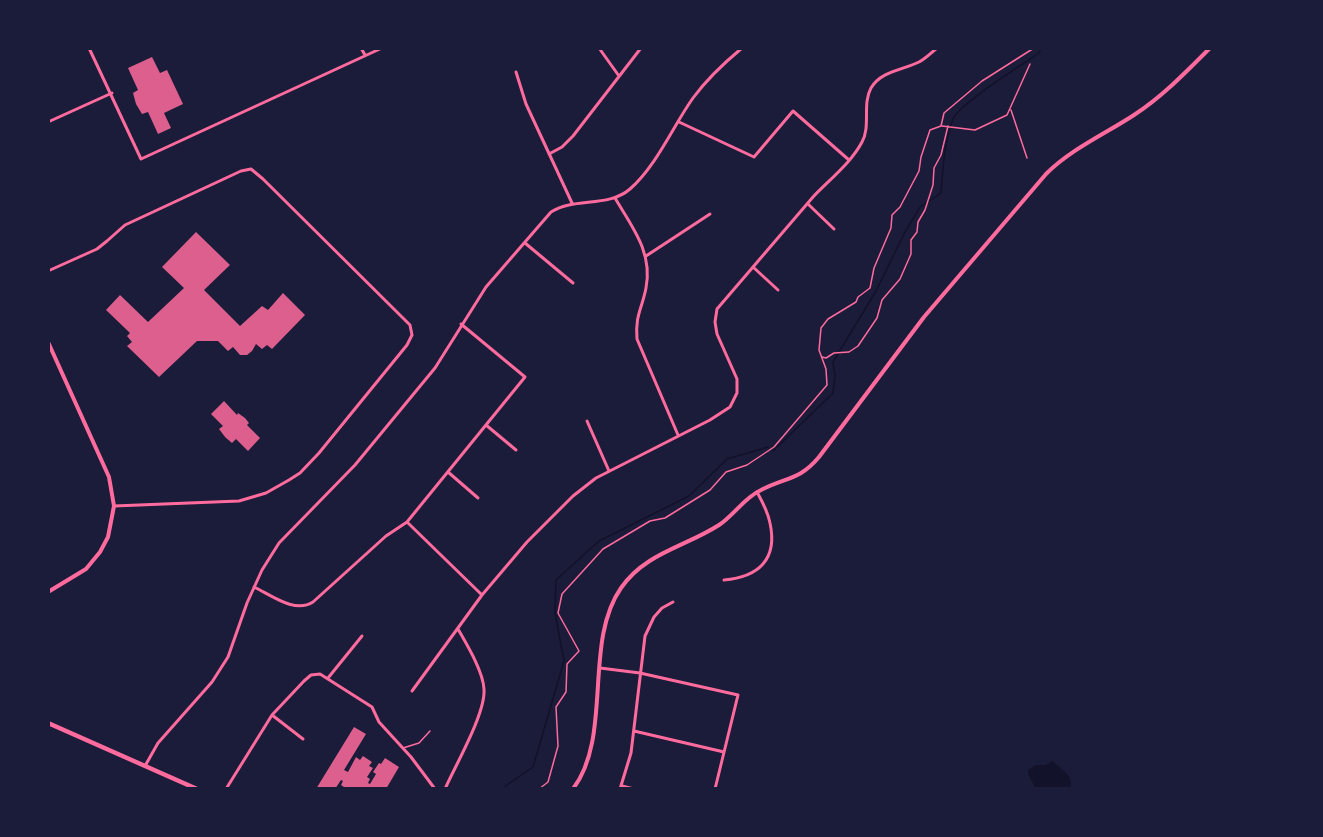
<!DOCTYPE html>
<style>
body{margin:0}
#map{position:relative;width:1323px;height:837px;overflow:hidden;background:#1b1b3a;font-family:Cabin,sans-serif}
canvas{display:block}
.frame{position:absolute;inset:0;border:50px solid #1b1b3a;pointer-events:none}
</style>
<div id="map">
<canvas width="1323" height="837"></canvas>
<div class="frame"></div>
</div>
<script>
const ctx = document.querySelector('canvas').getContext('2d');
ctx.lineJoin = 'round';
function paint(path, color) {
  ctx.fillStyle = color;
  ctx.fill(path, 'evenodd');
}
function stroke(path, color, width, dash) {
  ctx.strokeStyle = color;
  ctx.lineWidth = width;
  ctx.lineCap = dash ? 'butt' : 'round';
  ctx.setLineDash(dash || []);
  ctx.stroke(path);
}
paint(new Path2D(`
 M 1053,761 C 1061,770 1075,775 1070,789 L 1036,789 L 1028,774 L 1028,770 L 1036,765 L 1046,765 Z`), '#12122b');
stroke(new Path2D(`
 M 773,451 L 833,393 L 835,376 L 833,362 L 876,291 L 905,232 L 920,207 L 941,193 C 943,169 944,142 953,119 C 959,104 1022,65 1039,53 L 1041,48
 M 501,789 L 533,767 L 564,661 L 555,613 L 556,580 L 599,541 L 689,496 L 727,459 L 768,447`), '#12122b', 1.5);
paint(new Path2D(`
 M 152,57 L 160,73 L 167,70 L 183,104 L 164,113 L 171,128 L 158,134 L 148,112 L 142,114 L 136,104 L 133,93 L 138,90 L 128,68 Z
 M 196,232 L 230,265 L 204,290 L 240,326 L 262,306 L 268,310 L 283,293 L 305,315 L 272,349 L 267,345 L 262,349 L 256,344 L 252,351 L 247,355 L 240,355 L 233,347 L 228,351 L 218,341 L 197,341 L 159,377 L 127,346 L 132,342 L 127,336 L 130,333 L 106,310 L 120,295 L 148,322 L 184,288 L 162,267 Z
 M 224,401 L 237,415 L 238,413 L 245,418 L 249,423 L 247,425 L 260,438 L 248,451 L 236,439 L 232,443 L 225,437 L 219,429 L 223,426 L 211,414 Z
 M 354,727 L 366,734 L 344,770 L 348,772 L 356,757 L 360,760 L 363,756 L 372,762 L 369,766 L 373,768 L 367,777 L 370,779 L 368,783 L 370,784 L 376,774 L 373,772 L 379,763 L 381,764 L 385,758 L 399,767 L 386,789 L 347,789 L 341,785 L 343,781 L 341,780 L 335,789 L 316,789 Z`), '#dd5f8e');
stroke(new Path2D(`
 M 1011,110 L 1027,158
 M 942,126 L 975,130 L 1007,115 L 1030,64
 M 822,357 L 826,358 L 834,353 L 849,352 L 858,346 L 877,318 L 882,300 L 900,279 L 911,254 L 911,240 L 917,232 L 918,222 L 925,210 L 933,185 L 934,168 L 941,155 L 948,126
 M 539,789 L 548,782 L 558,746 L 556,707 L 566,692 L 567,664 L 579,651 L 558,613 L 562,594 L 603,549 L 650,521 L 665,518 L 710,490 L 726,472 L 747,465 L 774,447 L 827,385 L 826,369 L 819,350 L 821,328 L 828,319 L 856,302 L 858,297 L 870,288 L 874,268 L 891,228 L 892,215 L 900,207 L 919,171 L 921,157 L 930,130 L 941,126 L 944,113 L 982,81 L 1034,48`), '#ff6b9d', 1.5);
stroke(new Path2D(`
 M 403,748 L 419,743 L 430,731`), '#ff6b9d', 1.5);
stroke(new Path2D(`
 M 89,48 L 141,159 L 382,48
 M 361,48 L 365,55
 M 599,48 L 619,76
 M 516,72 L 526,104 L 572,203
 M 48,122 L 112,93
 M 679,122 L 754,157 L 793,111 L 849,160
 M 549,154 L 562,147 L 573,136 L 641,48
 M 615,198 C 632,227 653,252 646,288 C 642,309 635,315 637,339 L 678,435
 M 808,204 L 834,229
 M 525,243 L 573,283
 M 646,256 L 710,214
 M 753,267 L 778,290
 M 48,271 L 97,249 L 107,241 L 125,225 L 241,171 L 251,169 L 263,179 L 410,325 L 412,335 L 407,345 L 319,453 L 300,473 L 289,480 L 266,493 L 239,501 L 114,506
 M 587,421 L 609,471
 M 486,425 L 516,450
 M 448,472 L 478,498
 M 407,522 L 482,595
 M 724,580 C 758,577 778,560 770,523 C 768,512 762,501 757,492
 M 254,587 C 271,595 295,614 313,602 L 386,536 L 407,522 L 525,377 L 461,324
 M 600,668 L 640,673 L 738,695 L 715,789
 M 328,678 L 362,636
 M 412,691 L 482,595 L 527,542 L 573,496 L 596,478 L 710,420 L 730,407 L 737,393 L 737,379 L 717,334 L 715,322 L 717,309 C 749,272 781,234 813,197 C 829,180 851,163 862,142 C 871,126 862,104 871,88 C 881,71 903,70 919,62 C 925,59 931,53 937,48
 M 272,715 L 303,739
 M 634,731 L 724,752
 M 145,766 L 158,743 L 212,682 L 228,657 L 247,603 L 262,570 L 279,543 L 355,465 L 435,368 L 486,287 L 551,212 C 575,197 608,208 630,189 C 657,165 673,126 693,98 C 707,79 724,63 742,48
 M 622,786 L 634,789
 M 226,789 L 272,715 L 304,681 L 311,675 L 320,674 L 372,707 L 379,722 L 411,757 L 435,789
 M 445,789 C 455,766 486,713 484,689 C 483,671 467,645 458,629
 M 620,789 L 631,753 L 645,636 L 654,617 L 662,608 L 673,602`), '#ff6b9d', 3);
stroke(new Path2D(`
 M 48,342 L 109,477 L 114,506 L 108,537 L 100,552 L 86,569 L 48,592
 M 573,789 C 613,736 583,642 621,588 C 645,553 685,547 719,525 C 734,515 744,498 761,490 C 785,477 799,481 819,457 L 924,317 L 1046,174 C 1071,149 1105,134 1134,115 C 1163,96 1186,72 1210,48`), '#ff6b9d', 4);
stroke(new Path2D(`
 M 48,723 L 197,789`), '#ff6b9d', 4.5);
</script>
